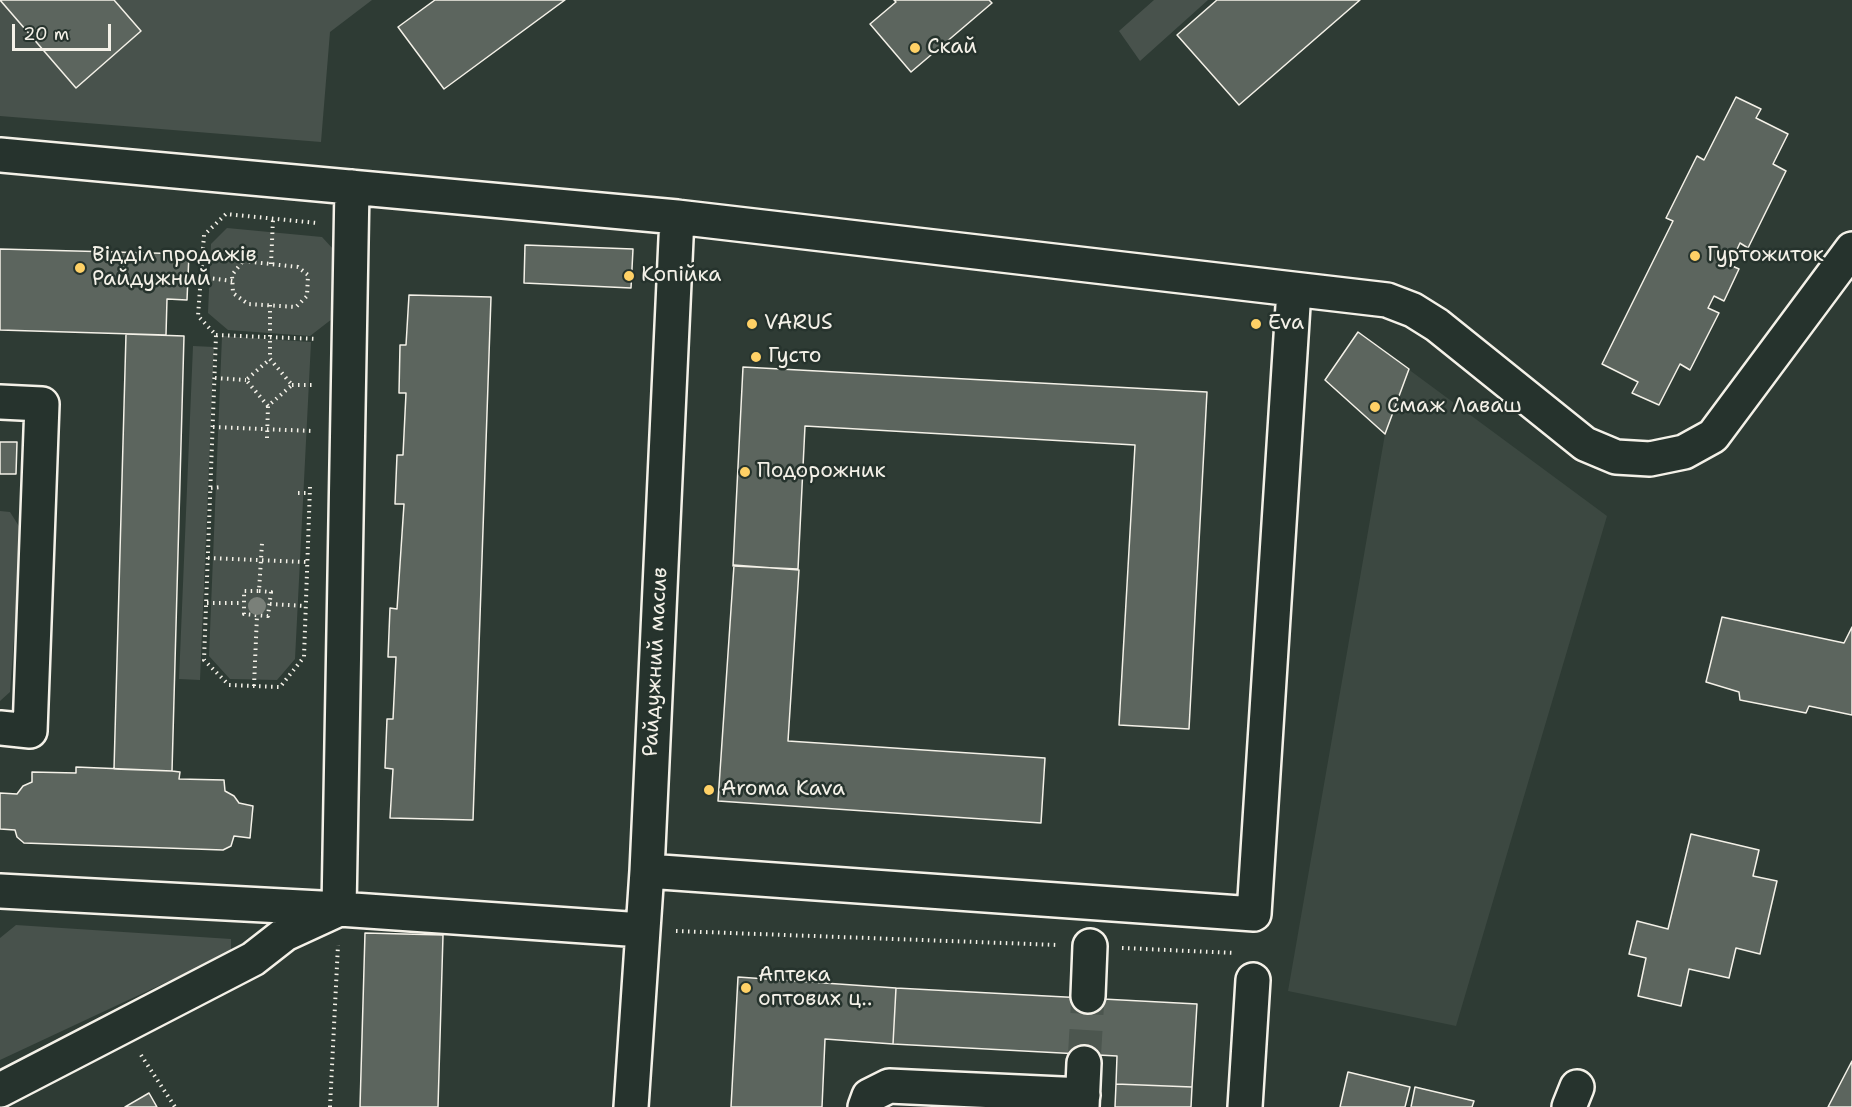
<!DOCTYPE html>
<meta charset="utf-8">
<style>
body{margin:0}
#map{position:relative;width:1852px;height:1107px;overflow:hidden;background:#2e3b34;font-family:"Shantell Sans",sans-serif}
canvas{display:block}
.scale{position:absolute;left:12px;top:24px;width:99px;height:27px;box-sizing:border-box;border:3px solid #f4f1e8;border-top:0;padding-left:8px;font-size:18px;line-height:21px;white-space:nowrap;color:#f4f1e8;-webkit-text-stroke:4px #26332d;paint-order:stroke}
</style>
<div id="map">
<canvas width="1852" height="1107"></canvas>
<div class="scale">20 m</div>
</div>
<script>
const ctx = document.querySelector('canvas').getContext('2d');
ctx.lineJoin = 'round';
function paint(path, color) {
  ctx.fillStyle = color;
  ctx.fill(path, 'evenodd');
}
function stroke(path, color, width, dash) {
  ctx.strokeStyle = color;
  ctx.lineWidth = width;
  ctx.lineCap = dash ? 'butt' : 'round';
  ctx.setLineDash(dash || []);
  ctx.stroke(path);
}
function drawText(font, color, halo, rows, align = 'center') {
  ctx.font = font + ' "Shantell Sans",sans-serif';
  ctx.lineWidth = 5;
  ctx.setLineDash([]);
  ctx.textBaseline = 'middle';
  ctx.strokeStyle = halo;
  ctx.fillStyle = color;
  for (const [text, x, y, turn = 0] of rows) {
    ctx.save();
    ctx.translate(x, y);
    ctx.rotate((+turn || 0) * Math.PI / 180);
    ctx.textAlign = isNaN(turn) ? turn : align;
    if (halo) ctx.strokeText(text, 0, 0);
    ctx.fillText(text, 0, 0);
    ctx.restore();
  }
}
paint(new Path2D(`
 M 1358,332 L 1607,516 L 1456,1026 L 1288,991 L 1385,434 L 1325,380 Z`), '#3c4841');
paint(new Path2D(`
 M 0,0 L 372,0 L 330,32 L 321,142 L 0,116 Z
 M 1154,0 L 1208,0 L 1140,61 L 1119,31 Z
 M 227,228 L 322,237 L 334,250 L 332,319 L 310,336 L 228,330 L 208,313 L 211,244 Z
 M 222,336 L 311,342 L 295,659 L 277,680 L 230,679 L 209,656 Z
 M 193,346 L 214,347 L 200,680 L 179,679 Z
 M 0,511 L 10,512 L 22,531 L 10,692 L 0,701 Z
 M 16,925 L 231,939 L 231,952 L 0,1060 L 0,938 Z`), '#48524c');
const building = new Path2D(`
 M 0,0 L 114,0 L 141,31 L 76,88 Z
 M 435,0 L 565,0 L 444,89 L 398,27 Z
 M 894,0 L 989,0 L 992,3 L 911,72 L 870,24 L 896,2 Z
 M 1217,0 L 1360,0 L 1239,105 L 1177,35 Z
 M 1736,97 L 1761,109 L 1756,118 L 1788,134 L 1773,164 L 1786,171 L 1748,248 L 1740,243 L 1730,265 L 1739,269 L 1724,301 L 1714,296 L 1708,308 L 1719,313 L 1690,370 L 1680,364 L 1659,405 L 1632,393 L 1638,382 L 1602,364 L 1673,221 L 1666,218 L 1697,156 L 1704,160 Z
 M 525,245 L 633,249 L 631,288 L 524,283 Z
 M 0,249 L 189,254 L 187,300 L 167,299 L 166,335 L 0,330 Z
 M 409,295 L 491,297 L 473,820 L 390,818 L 393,769 L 385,768 L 387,719 L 393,719 L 396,657 L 388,657 L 390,608 L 397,609 L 404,504 L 395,504 L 397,455 L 403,455 L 406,393 L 399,393 L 400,345 L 406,345 Z
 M 1358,332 L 1409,369 L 1385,434 L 1325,380 Z
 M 126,334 L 184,336 L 172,771 L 114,769 Z
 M 743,367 L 1207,392 L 1189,729 L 1119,725 L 1135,445 L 805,426 L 798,569 L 733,566 Z
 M 0,442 L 17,442 L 16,474 L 0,474 Z
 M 734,565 L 799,570 L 788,741 L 1045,758 L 1041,823 L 718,801 Z
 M 1722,617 L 1844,643 L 1852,627 L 1852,715 L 1809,706 L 1806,713 L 1740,700 L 1739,692 L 1706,682 Z
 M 76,767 L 172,771 L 180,772 L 179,779 L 224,780 L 225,791 L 234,796 L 239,803 L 253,806 L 250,838 L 234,836 L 231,846 L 223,850 L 24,843 L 17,837 L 15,830 L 0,829 L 0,793 L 17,794 L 23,786 L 32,782 L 32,772 L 76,773 Z
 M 1691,834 L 1759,850 L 1753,876 L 1777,881 L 1760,954 L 1736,948 L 1729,978 L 1689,969 L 1681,1006 L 1638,996 L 1646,958 L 1629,954 L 1637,921 L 1668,929 Z
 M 365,933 L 443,935 L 438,1107 L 360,1107 Z
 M 738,977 L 896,988 L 893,1044 L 825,1039 L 822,1107 L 731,1107 Z
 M 896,988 L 1197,1004 L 1192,1087 L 1116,1084 L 1117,1056 L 893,1044 Z
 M 1852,1061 L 1852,1107 L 1828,1107 Z
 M 1348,1072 L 1410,1087 L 1405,1107 L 1340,1107 Z
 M 1116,1084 L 1192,1087 L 1191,1107 L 1115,1107 Z
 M 1415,1087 L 1474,1101 L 1472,1107 L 1411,1107 Z
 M 149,1093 L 157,1107 L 125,1107 Z`);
paint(building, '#5c655e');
stroke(building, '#f4f1e8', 1.5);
stroke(new Path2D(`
 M 1084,1063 L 1088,996`), '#4c564f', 33, [33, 16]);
const minor = new Path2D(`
 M 0,155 L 677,217 L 1387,300 L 1413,310 L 1437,325 L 1585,444 L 1616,457 L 1650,459 L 1684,452 L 1713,436 L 1852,249
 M 0,402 L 42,404 L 30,731 L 0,728
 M 647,871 L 1254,914 L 1294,290
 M 0,891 L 339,909 L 642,930
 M 339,909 L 352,187
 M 1088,996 L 1090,946
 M 0,1090 L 253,959 L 285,934 L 335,911
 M 631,1107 L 647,871 L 677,217
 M 865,1107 L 869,1096 L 889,1086 L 1083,1095
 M 1082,1107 L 1084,1063
 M 1245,1107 L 1253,980
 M 1569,1107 L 1577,1087`);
stroke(minor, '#f4f1e8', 38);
stroke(new Path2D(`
 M 243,261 L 298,267 L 308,275 L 307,296 L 296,307 L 248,304 L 233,293 L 232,275 Z
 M 271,264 L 273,219
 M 201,277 L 233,281
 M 270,305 L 270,359 L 292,385 L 268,406 L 246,380 L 270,359
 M 216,335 L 317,339
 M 215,378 L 246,380
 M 292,385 L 314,385
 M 213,427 L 313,431
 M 267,438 L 268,406
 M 310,487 L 304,657 L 280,687 L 229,685 L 204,660 L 216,335 L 198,316 L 204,235 L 226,214 L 317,223
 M 211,488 L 222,487
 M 298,493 L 310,493
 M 208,558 L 307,562
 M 259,591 L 271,592 L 268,616 L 244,614 L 244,591 L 259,591 L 262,543
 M 207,603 L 243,603
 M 270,604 L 306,606
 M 254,686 L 257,615
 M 676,931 L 1058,945
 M 1122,948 L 1235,953
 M 141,1055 L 175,1107
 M 330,1107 L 338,945`), '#f4f1e8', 4, [1.5, 4.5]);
stroke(minor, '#26332d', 33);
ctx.fillStyle = '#7a8079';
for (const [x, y] of [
 [257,606]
]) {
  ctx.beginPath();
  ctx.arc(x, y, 9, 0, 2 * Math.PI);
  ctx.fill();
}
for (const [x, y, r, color] of [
 [915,48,6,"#ffd166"],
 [1695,256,6,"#ffd166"],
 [80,268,6,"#ffd166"],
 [629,276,6,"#ffd166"],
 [752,324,6,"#ffd166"],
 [1256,324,6,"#ffd166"],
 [756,357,6,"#ffd166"],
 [1375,407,6,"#ffd166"],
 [745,472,6,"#ffd166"],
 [709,790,6,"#ffd166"],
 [746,988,6,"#ffd166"]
]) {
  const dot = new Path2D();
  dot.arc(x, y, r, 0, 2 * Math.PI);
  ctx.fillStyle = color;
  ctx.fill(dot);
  stroke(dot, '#26332d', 2);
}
drawText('21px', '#f4f1e8', '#26332d', [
 ["Скай",927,48],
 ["Відділ продажів",92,256],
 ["Райдужний",92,280],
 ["Гуртожиток",1707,256],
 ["Копійка",641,276],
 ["VARUS",764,324],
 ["Eva",1268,324],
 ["Густо",768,357],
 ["Смаж Лаваш",1387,407],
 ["Подорожник",757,472],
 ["Aroma Kava",721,790],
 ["Аптека",758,976],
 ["оптових ц‥",758,1000]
], 'left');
drawText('21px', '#f4f1e8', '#26332d', [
 ["Райдужний масив",656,662,-87]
]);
</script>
